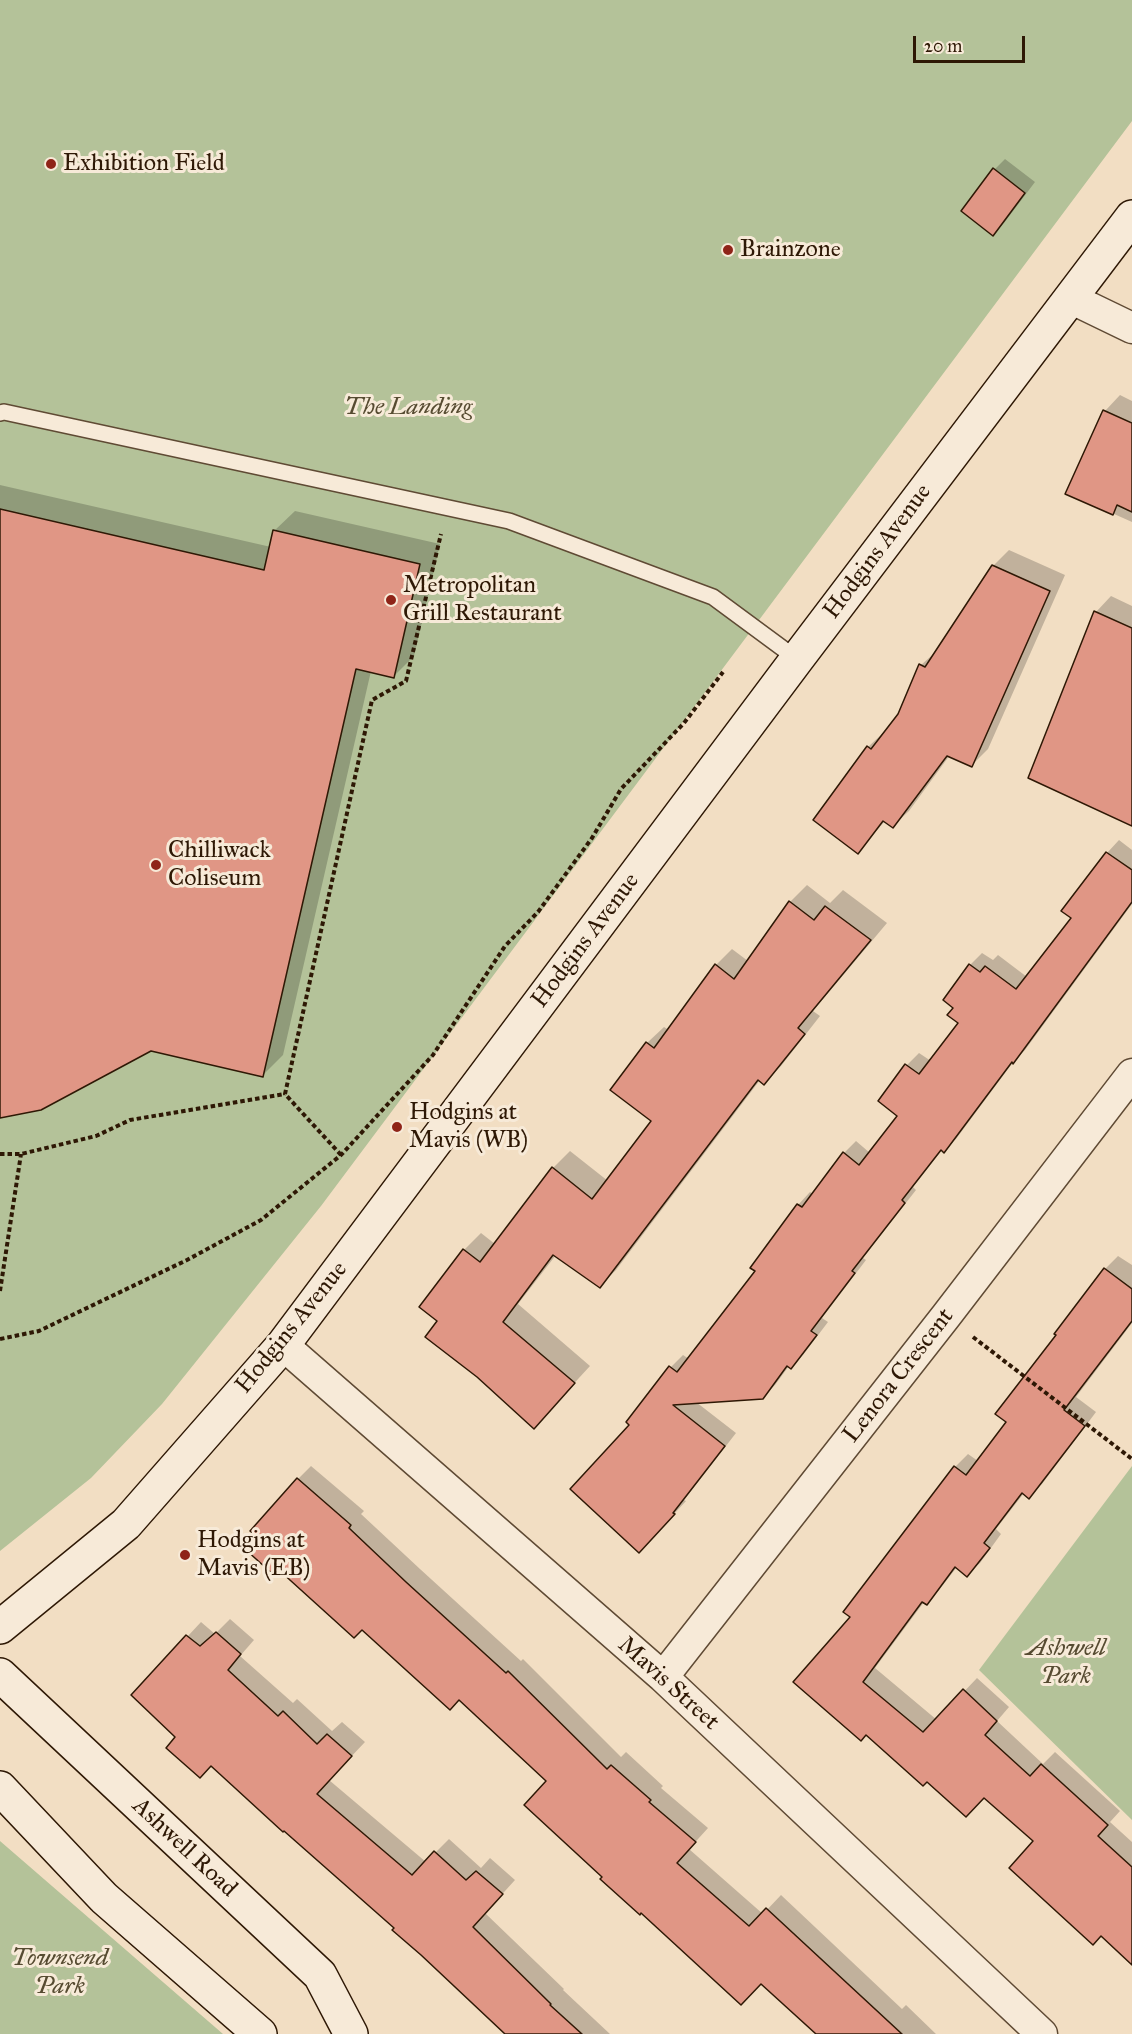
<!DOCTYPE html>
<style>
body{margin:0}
#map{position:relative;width:1132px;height:2034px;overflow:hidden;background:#f2dec3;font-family:"IM FELL Great Primer",serif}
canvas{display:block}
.scale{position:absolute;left:913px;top:36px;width:112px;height:27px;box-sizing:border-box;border:3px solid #2e1805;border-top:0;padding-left:8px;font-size:18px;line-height:21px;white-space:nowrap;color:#2e1805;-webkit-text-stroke:4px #f7ead8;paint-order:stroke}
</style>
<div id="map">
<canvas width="1132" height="2034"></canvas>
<div class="scale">20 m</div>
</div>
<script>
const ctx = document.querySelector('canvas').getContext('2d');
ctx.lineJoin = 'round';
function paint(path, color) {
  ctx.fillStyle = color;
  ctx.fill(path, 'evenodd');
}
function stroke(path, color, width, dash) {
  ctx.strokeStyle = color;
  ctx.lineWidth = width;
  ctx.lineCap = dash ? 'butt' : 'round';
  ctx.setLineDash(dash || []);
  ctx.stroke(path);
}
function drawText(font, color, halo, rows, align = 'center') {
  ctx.font = font + ' "IM FELL Great Primer",serif';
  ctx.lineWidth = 6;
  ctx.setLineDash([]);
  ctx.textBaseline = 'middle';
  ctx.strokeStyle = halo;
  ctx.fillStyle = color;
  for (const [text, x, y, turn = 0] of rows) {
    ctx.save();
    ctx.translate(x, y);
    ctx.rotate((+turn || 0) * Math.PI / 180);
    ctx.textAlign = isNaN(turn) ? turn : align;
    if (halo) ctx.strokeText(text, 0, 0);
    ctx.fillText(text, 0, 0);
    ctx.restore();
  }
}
paint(new Path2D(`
 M 0,0 L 1132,0 L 1132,121 L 321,1206 L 162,1404 L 91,1478 L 0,1551 Z
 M 1132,1466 L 1132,1820 L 979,1670 Z
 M 0,1841 L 223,2034 L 0,2034 Z`), '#b4c299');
paint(new Path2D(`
 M 1005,159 L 1035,182 L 1004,223 L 993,234 L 995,169 Z
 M 1120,395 L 1132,401 L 1132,522 L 1067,493 L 1105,411 Z
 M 0,485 L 271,547 L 274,531 L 295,511 L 440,544 L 414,656 L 394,676 L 371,671 L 283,1055 L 263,1075 L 151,1050 L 0,1115 Z
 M 1009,550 L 1065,575 L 988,749 L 972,765 L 950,755 L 909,811 L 893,826 L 885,821 L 858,852 L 868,747 L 884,732 L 886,733 L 899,715 L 921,665 L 938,650 L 993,566 Z
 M 1111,596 L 1132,606 L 1132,815 L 1096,612 Z
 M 1119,840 L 1132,850 L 1132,904 L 1025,1050 L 1014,1061 L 956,1139 L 943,1151 L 942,1150 L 913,1187 L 916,1190 L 863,1258 L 866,1260 L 822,1318 L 828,1322 L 803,1355 L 791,1367 L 789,1366 L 775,1385 L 763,1397 L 696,1402 L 736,1433 L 684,1500 L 686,1501 L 651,1539 L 631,1424 L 628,1422 L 671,1367 L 683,1355 L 689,1359 L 757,1271 L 752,1267 L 798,1205 L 810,1192 L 813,1194 L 844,1153 L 856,1141 L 870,1153 L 899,1115 L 907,1065 L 919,1053 L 931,1061 L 960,1023 L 955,1008 L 970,965 L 982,953 L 993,960 L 998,955 L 1027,977 L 1073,917 L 1064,911 L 1107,853 Z
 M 807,885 L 830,903 L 843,890 L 887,923 L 813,1011 L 820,1016 L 781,1066 L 764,1083 L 760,1080 L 616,1270 L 600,1286 L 556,1255 L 518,1304 L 590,1366 L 534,1427 L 439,1321 L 421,1307 L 464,1250 L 481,1233 L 495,1244 L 553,1168 L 570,1151 L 608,1181 L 653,1121 L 647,1043 L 664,1027 L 669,1030 L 716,965 L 732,949 L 748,961 L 790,902 Z
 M 1118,1256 L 1132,1265 L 1132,1323 L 1076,1397 L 1096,1412 L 1042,1484 L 1029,1497 L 1024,1493 L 996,1529 L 1001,1534 L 980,1563 L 967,1575 L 957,1567 L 939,1590 L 927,1603 L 924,1602 L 875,1668 L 937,1720 L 977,1678 L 1009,1707 L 997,1721 L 1043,1764 L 1055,1752 L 1120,1811 L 1110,1822 L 1132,1842 L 1132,1937 L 1035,1841 L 984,1796 L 927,1780 L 867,1733 L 853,1617 L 955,1467 L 968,1454 L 978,1461 L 1008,1421 L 1058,1335 L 1056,1334 L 1105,1269 Z
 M 311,1466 L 364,1511 L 361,1514 L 420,1569 L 521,1661 L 523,1659 L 621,1757 L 626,1752 L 663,1786 L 661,1788 L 708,1828 L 689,1849 L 763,1914 L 781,1895 L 902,2009 L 906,2005 L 936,2034 L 818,2034 L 761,1982 L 604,1877 L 548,1781 L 460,1698 L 280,1569 L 259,1537 L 298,1479 Z
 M 230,1619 L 254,1640 L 240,1656 L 293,1703 L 297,1699 L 332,1731 L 342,1722 L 365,1742 L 329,1780 L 426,1862 L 449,1839 L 481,1868 L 490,1858 L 515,1880 L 485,1913 L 564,1989 L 563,1990 L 610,2034 L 507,2034 L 396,1928 L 212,1764 L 178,1737 L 133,1695 L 201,1622 L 215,1634 Z`), '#0003');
const building = new Path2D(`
 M 993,168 L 1025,193 L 993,236 L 961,211 Z
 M 1103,410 L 1132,423 L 1132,512 L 1117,505 L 1113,515 L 1065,494 Z
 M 0,509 L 264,570 L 273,530 L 420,564 L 394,678 L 356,669 L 263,1077 L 151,1051 L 41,1110 L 0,1118 Z
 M 992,565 L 1050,591 L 972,767 L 947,756 L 893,828 L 883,821 L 858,854 L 813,820 L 867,746 L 871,749 L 898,714 L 919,664 L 925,667 Z
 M 1094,611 L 1132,628 L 1132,826 L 1028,778 Z
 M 1106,852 L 1132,870 L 1132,902 L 1013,1064 L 1012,1062 L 944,1153 L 941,1150 L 902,1200 L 905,1203 L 852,1271 L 855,1273 L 811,1331 L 817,1335 L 791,1369 L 787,1366 L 763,1399 L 673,1405 L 725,1446 L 673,1513 L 675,1514 L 639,1553 L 570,1489 L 629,1425 L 626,1422 L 669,1366 L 677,1372 L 755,1271 L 750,1268 L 797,1204 L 802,1207 L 843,1152 L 859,1165 L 897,1116 L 878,1101 L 905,1064 L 919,1074 L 958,1023 L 947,1015 L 953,1008 L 943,1000 L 969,964 L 980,972 L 985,966 L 1016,989 L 1071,918 L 1061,911 Z
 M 789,901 L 814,920 L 825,906 L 871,940 L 798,1028 L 805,1034 L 764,1085 L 758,1080 L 600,1288 L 553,1255 L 503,1322 L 575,1383 L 534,1429 L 477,1377 L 425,1337 L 437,1321 L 419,1307 L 463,1249 L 480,1262 L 552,1167 L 592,1199 L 651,1121 L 610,1090 L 646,1042 L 654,1048 L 715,964 L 734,979 Z
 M 1104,1268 L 1132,1289 L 1132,1321 L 1064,1410 L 1085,1426 L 1029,1499 L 1022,1493 L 984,1543 L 990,1548 L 967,1577 L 955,1567 L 927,1605 L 922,1602 L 863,1682 L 923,1732 L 963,1689 L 997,1721 L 985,1735 L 1030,1776 L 1041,1764 L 1108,1825 L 1098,1836 L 1132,1867 L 1132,1965 L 1101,1936 L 1093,1945 L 1009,1868 L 1033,1841 L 984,1798 L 966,1817 L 927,1782 L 923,1786 L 866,1735 L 861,1741 L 793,1682 L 850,1617 L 843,1612 L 954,1466 L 966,1475 L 1006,1422 L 995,1414 L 1056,1335 L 1054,1334 Z
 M 297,1478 L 351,1525 L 349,1528 L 406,1582 L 506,1673 L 508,1671 L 607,1769 L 611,1765 L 651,1800 L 649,1802 L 696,1842 L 677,1863 L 749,1926 L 766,1908 L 902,2034 L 816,2034 L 761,1984 L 741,2005 L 641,1913 L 640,1915 L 600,1879 L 602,1877 L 524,1805 L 546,1781 L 459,1700 L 450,1710 L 362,1630 L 354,1638 L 280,1571 L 275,1576 L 246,1550 L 257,1537 L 250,1531 Z
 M 216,1632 L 241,1654 L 228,1670 L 278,1716 L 283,1711 L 317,1744 L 327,1734 L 352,1756 L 317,1794 L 412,1875 L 434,1851 L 466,1880 L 476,1871 L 503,1894 L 473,1927 L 551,2004 L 550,2005 L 582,2034 L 505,2034 L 421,1955 L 392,1930 L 394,1928 L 284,1831 L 283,1832 L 211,1766 L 200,1778 L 166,1748 L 175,1737 L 131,1695 L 186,1635 L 200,1646 Z`);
paint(building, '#e09685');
stroke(building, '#2e1805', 1.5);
const lane = new Path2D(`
 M 0,413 L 4,412 L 509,521 L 713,597 L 797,659`);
const street = new Path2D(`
 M 1070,298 L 1132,328
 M 283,1345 L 663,1677 L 1042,2034
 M 663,1677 L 946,1316 L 1132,1074`);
const secondary = new Path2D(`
 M 0,1627 L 126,1524 L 283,1345 L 797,659 L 1132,217
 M 0,1675 L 320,1975 L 351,2034
 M 0,1788 L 104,1898 L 260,2034`);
stroke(lane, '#5f4a34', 18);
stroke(street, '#5f4a34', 33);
stroke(secondary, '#2e1805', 36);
stroke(new Path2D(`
 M 0,1154 L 21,1154 L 96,1136 L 130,1120 L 285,1094
 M 341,1155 L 285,1094 L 372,700 L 406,681 L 441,534
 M 0,1291 L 21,1154
 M 973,1337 L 1132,1459
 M 0,1339 L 39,1331 L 187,1260 L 261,1220 L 341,1155 L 433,1055 L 505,946 L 538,912 L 592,838 L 621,789 L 684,723 L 723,672`), '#2e1805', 4, [4.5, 3]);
stroke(lane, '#f7ead8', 15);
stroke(street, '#f7ead8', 30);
stroke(secondary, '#f7ead8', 33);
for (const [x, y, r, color] of [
 [51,164,6,"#8f2418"],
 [728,250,6,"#8f2418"],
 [391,600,6,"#8f2418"],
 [156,865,6,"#8f2418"],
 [397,1127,6,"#8f2418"],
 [185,1555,6,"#8f2418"]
]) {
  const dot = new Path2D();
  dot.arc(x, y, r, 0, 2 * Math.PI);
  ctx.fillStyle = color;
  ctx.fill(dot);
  stroke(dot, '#f7ead8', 2);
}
drawText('24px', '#2e1805', '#f7ead8', [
 ["Exhibition Field",63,164],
 ["Brainzone",740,250],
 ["Metropolitan",403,586],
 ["Grill Restaurant",403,614],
 ["Chilliwack",168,851],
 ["Coliseum",168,879],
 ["Hodgins at",409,1113],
 ["Mavis (WB)",409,1141],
 ["Hodgins at",197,1541],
 ["Mavis (EB)",197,1569]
], 'left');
drawText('italic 24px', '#564b31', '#f7ead8', [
 ["The Landing",408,408],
 ["Ashwell",1066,1649],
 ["Park",1066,1677],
 ["Townsend",60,1959],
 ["Park",60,1987]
]);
drawText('24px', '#2e1805', '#f7ead8', [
 ["Hodgins Avenue",878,552,-53],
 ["Hodgins Avenue",586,941,-53],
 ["Hodgins Avenue",292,1328,-51],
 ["Lenora Crescent",899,1376,-52],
 ["Mavis Street",668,1684,42],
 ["Ashwell Road",184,1848,43]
]);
</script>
